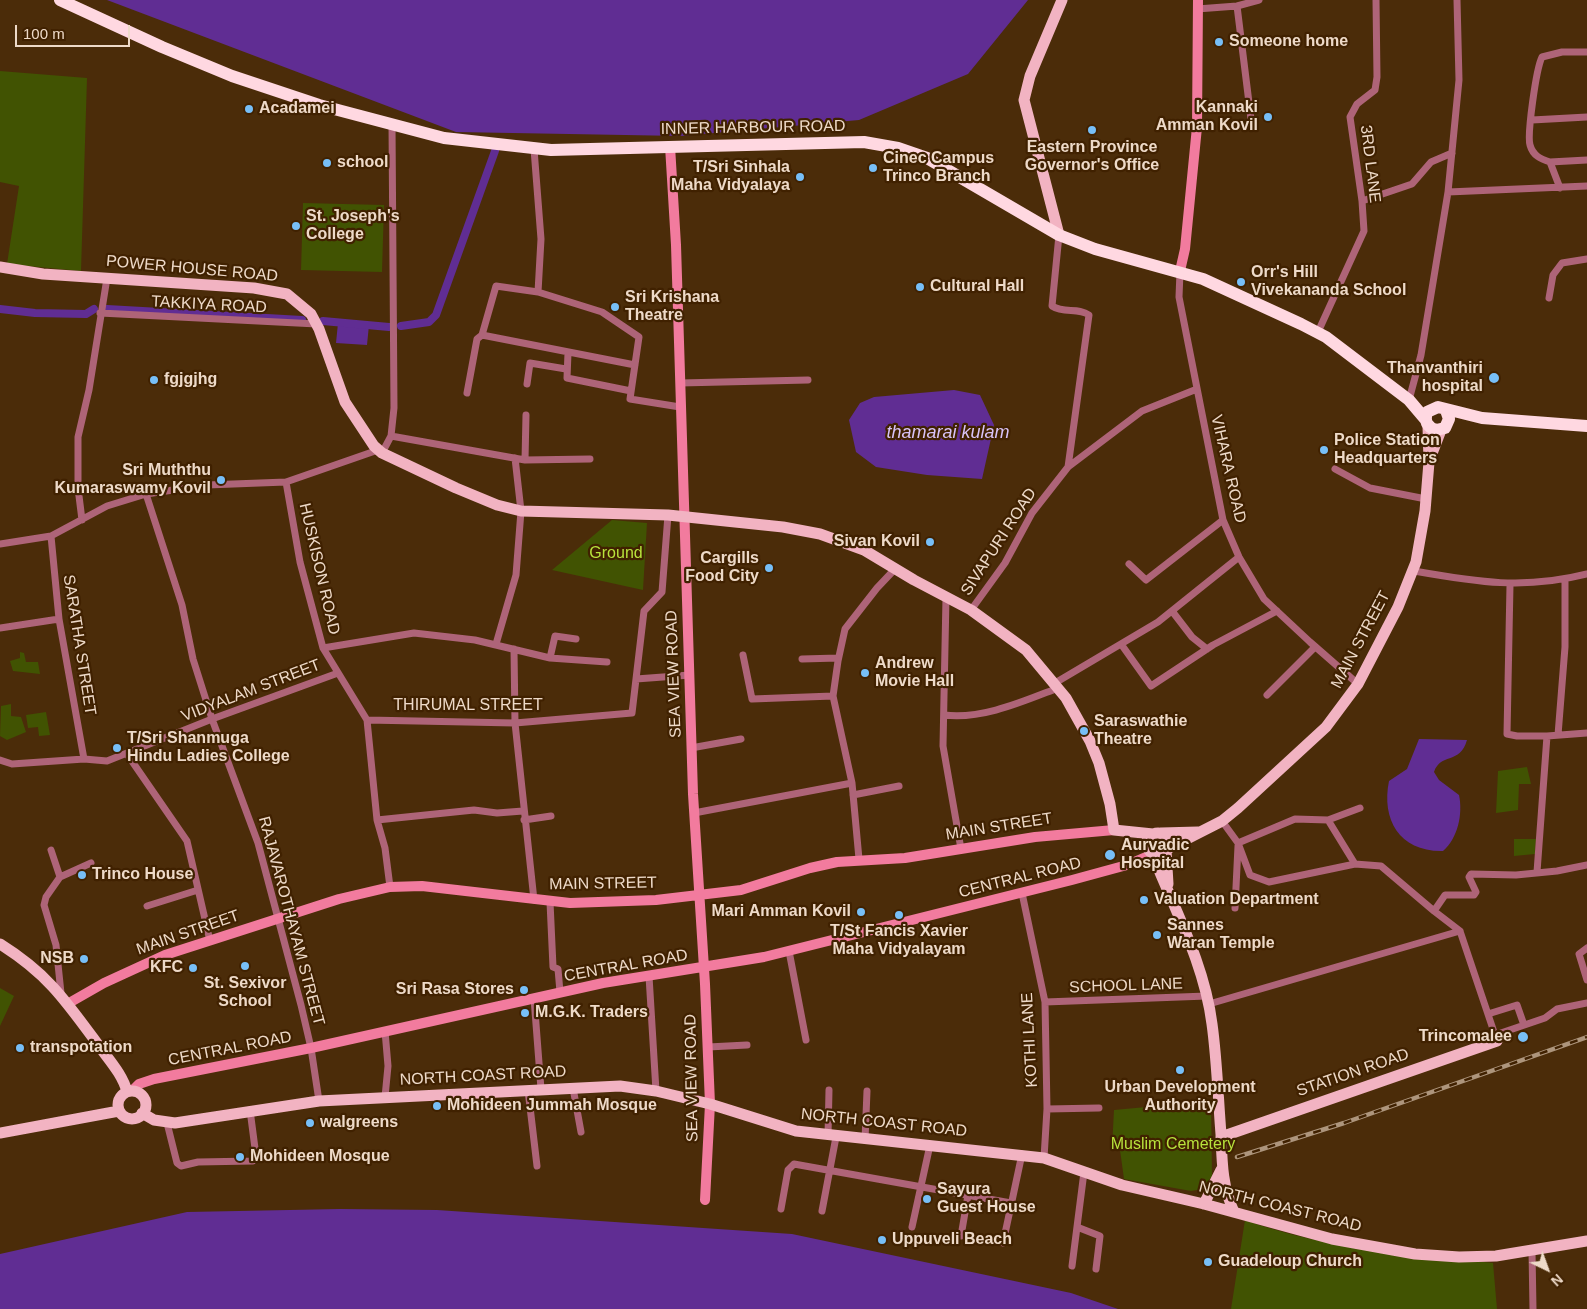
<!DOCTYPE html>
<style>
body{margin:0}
#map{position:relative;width:1587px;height:1309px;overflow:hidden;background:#4b2c09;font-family:Arial,sans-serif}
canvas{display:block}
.north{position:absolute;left:1522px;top:1244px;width:50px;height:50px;-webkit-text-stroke:4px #402100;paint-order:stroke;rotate:138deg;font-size:14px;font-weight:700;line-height:20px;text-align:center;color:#eedac8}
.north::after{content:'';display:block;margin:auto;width:18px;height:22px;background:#eedac8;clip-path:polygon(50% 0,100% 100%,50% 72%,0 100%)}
.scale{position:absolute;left:15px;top:25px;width:115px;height:22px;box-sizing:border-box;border:2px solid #eedac8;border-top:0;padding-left:6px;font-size:15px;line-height:18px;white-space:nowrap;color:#eedac8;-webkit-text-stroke:4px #402100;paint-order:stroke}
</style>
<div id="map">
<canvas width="1587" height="1309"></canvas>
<div class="north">N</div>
<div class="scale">100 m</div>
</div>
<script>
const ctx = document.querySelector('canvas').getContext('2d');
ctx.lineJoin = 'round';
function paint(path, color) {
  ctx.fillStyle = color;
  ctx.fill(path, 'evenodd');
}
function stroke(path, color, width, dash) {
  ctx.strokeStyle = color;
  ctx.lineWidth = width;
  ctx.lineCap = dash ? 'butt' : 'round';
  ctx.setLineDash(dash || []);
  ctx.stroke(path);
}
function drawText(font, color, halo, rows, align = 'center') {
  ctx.font = font + ' Arial,sans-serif';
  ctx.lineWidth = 4.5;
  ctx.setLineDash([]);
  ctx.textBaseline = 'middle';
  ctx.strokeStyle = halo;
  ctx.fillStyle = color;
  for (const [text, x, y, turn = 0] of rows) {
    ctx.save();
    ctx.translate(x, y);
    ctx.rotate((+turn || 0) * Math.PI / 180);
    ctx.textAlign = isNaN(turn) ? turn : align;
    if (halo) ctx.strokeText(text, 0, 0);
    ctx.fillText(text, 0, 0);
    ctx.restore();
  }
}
paint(new Path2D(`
 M 0,71 L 87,78 L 81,271 L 7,264 L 19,186 L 0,182 Z
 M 303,203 L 384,205 L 382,272 L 301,270 Z
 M 612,520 L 647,523 L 643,590 L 552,570 Z
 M 20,652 L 24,653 L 26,662 L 38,662 L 40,674 L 13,671 L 10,661 L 20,658 Z
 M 11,704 L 11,716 L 21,717 L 26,732 L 7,740 L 0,736 L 1,706 Z
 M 46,712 L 50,735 L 39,736 L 38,727 L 28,728 L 26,715 Z
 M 1527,767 L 1531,784 L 1519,784 L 1518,810 L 1496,813 L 1498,771 Z
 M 1514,839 L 1536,839 L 1535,854 L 1514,856 Z
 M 0,988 L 14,996 L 0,1026 Z
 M 1211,1101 L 1212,1176 L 1203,1189 L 1191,1191 L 1124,1179 L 1120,1150 L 1112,1148 L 1114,1110 Z
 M 1245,1220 C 1325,1249 1409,1254 1493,1263 L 1497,1309 L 1231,1309 Z`), '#415302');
paint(new Path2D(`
 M 107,0 L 1028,0 L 968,74 L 859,120 L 681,136 L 456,132 Z
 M 338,323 L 369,325 L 367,345 L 336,343 Z
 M 954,390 L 980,395 L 994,425 L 982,479 L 927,475 L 876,467 L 856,452 L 849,420 L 860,403 L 874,397 Z
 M 1419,739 L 1467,740 C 1460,765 1441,752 1434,772 L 1439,780 L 1459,795 C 1463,814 1458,838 1443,851 C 1400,852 1381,820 1389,781 L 1407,769 Z
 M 340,1209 L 437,1210 L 792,1234 L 1071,1293 L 1118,1309 L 0,1309 L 0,1254 L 187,1212 Z`), '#602d93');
stroke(new Path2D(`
 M 0,309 L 35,313 L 86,314 L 94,309
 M 107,309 L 302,320
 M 323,321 L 389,327
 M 401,326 L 429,322 L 436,315 L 495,151`), '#602d93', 8);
stroke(new Path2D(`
 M 1237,6 L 1251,119
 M 1197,9 L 1237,6 L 1259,0
 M 1532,120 L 1587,117
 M 534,149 L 541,239 L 538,292 L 602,312 L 639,337 L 630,399 L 680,407
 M 1550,162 L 1587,160
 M 1560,188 L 1550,162 C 1541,159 1533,156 1530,145 C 1527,135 1536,69 1542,57 L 1562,52 L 1587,52
 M 1448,192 L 1587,186
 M 1362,201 L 1412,184 L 1431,162 L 1452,153
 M 1059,235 L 1052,306 C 1064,314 1078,307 1089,315 L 1068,467
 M 1180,272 L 1179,297 L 1223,520 L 1239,557 L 1264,599 L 1310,642 L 1358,684
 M 1549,298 L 1553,275 L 1562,263 L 1587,259
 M 100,313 L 317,324
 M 1318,332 L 1364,231 L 1362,201 L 1350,117 L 1357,104 L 1375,90 L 1377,77 L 1376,0
 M 482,335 L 635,365
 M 568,353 L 567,378 L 631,391
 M 680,383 L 808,380
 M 527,384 L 530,363 L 566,369
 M 467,393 L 477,339 L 482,335 L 496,286 L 538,292
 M 1409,400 L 1421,355 L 1448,192 L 1459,80 L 1457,0
 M 391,436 L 525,460 L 590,459
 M 382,453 L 391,436 L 394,408 L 392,124
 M 525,460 L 526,415
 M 1335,469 L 1370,488 L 1426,499
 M 286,482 L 300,562 L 323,648 L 367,720 L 377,820 L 385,848 L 390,887
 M 146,494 L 182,605 L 193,659 L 212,719 L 258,843 L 301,1005 L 311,1048 L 319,1101
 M 82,520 L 78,488 L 78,437 L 89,390 L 107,278
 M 51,536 L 59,619 L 84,759
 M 0,544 L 51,536 L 107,506 L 146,494 L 207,485 L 286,482 L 378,450
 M 1129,564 L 1146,580 L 1223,520
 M 1414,571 C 1477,582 1524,590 1587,574
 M 1510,585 L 1507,734 L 1517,736 L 1547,736 L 1537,872
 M 946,597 L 943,746 L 961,849
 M 971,610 L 1005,563 L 1032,513 L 1068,467 L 1142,411 L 1197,389
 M 1172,611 L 1192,637 L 1207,649
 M 0,628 L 59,619
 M 496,644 L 516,575 L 521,511 L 515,458
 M 1121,644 L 1151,686 L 1213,645 L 1277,611
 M 323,648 L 414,633 L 475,640 L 550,658 L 607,662
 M 514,649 L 515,723 L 534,900
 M 743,655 L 752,699 L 833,696
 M 550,658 L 555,636 L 576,639
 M 802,659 L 838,658
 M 636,679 L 690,675
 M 1055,683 L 1158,622 L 1239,557
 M 1267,695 L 1315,647
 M 944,715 C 982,720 1024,701 1058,688
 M 367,720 L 515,723 L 632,713 L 644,611 L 662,592 L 668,515
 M 1558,735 L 1565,647 L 1565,580
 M 1547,736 L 1587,733
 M 691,748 L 741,739
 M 127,754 L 187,841 L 210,941
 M 0,760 L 12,764 L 84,759 L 107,761 L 212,719 L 338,673
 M 853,795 L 899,786
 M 694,813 L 852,783
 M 377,820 L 474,810 L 497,813 L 523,811
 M 524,820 L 551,816
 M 1328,820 L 1355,864 L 1381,866 L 1434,911
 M 1222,821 L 1238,843 L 1295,819 L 1328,820 L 1360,808
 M 1238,843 L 1250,875 L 1269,882 L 1355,864
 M 51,850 L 60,877
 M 859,859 L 852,783 L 833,696 L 838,661 L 845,629 L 877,588 L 895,569
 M 1022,893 L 1045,1002 L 1047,1109 L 1044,1158
 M 550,902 L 553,967 L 558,969 L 560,992
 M 147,906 L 198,890
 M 1235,908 L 1238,846
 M 1460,931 L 1434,911 L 1445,895 L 1474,895 L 1476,892 L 1469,877 L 1471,874 L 1516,875 L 1557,871 L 1587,865
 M 1587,948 L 1579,954 L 1587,980
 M 789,951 L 806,1040
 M 649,976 L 656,1091
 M 61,993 L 56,945 L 44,905 L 46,897 L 60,877 L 91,863
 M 534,998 L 541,1089
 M 1045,1002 L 1207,996
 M 1209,1004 L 1460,931 L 1497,1041
 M 1488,1014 L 1517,1005 L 1524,1025
 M 1495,1035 L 1545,1018 L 1557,1009 L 1587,1003
 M 708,1047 L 747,1045
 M 573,1088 L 581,1132
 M 528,1090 L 537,1166
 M 385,1097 L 388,1066 L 385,1031
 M 1047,1109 L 1099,1108
 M 167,1123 L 177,1163 L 181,1166 L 198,1162 L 253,1161 L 256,1156 L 250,1110
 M 828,1136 L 829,1090
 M 865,1140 L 867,1091
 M 781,1209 L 788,1170 L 794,1164 L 1011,1203
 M 822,1211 L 836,1137
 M 912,1227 L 930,1145
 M 1077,1227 L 1100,1236 L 1096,1269
 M 961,1236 L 968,1195
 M 1003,1243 L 1022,1154
 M 1532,1251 L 1533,1309
 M 1072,1266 L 1084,1172`), '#ae6478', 7);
stroke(new Path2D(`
 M 670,146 L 676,245 L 693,794 L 705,984 L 710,1104 L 705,1200
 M 1180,271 L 1185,249 L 1197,127 L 1198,0
 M 69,1003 L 104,983 L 165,955 L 339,899 L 390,887 L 422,886 L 570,903 L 656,900 L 741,890 L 810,868 L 837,862 L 905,858 L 1035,837 L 1114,830
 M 132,1091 L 139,1084 L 154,1079 L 311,1048 L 603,983 L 764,957 L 1072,880 L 1127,865 L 1153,854`), '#f27b9e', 10);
stroke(new Path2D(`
 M 1059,235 L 1024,100 L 1030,76 L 1062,0
 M 0,267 L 43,274 L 254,288 L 287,294 L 311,314 L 319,329 L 345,402 L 374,446 L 382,453 L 456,488 L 497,505 L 521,511 L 668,515 L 783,527 L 820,534 L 864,550 L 914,580 L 971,610 L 1026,650 L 1066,698 L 1090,741 L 1099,763 L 1110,804 L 1114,830
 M 1431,456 L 1441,430
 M 1114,830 L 1153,834
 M 1161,833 L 1198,832
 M1147 844a11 11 0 1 1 22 0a11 11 0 1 1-22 0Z
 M 1167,849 L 1222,821 L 1238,808 L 1326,727 L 1358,684 L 1398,607 L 1416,562 L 1425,511 L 1429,462 L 1428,426
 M 1166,850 L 1168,884
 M 1155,855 L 1159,870 C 1180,920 1205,969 1212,1024 C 1217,1060 1218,1097 1221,1134 C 1222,1162 1222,1186 1234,1212
 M 0,944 C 48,974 66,1001 99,1046 C 109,1060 123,1075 127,1092
 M118 1105a14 14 0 1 1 28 0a14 14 0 1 1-28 0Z
 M 142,1113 L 154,1120 L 175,1123 L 319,1101 L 620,1086 L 656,1091 L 710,1104 L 796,1131 L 1044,1158 L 1122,1185 L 1204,1204 L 1332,1239 L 1415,1254 L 1459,1257 L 1496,1256 L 1587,1241
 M 0,1133 L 119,1111
 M 1221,1137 L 1497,1041
 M 1204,1204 L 1221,1170`), '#f2b3c2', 11);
stroke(new Path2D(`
 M 60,0 L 162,47 L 232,76 L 319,105 L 444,138 L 551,150 L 864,142 L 898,148 L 927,158 L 1059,235 L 1095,249 L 1203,279 L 1301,324 L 1326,337 L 1409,400 L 1426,420
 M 1446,410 L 1449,419 L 1445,428 L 1436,430 C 1427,427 1424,421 1427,412 L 1438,407 L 1482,418 L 1587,426`), '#ffd8e1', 12);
const rail = new Path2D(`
 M 1237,1157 L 1344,1123 L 1587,1037`);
stroke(rail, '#ad957c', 4.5);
stroke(rail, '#402100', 2.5, [8]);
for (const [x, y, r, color] of [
 [1219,42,5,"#77bff7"],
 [249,109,5,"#77bff7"],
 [1268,117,5,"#77bff7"],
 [1092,130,5,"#77bff7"],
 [327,163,5,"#77bff7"],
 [873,168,5,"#77bff7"],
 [800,177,5,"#77bff7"],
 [296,226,5,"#77bff7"],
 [1241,282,5,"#77bff7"],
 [920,287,5,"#77bff7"],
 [615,307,5,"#77bff7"],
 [1494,378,6,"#77bff7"],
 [154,380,5,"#77bff7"],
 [1324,450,5,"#77bff7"],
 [221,480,5,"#77bff7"],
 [930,542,5,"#77bff7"],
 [769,568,5,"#77bff7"],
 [865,673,5,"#77bff7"],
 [1084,731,5,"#77bff7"],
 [117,748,5,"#77bff7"],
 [1110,855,6,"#77bff7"],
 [82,875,5,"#77bff7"],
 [1144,900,5,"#77bff7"],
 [861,912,5,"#77bff7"],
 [899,915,5,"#77bff7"],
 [1157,935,5,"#77bff7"],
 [84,959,5,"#77bff7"],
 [245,966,5,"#77bff7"],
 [193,968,5,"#77bff7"],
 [524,990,5,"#77bff7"],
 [525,1013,5,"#77bff7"],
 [1523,1037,6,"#77bff7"],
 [20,1048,5,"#77bff7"],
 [1180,1070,5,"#77bff7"],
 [437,1106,5,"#77bff7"],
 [310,1123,5,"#77bff7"],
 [240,1157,5,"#77bff7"],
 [927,1199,5,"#77bff7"],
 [882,1240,5,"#77bff7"],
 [1208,1262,5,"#77bff7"]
]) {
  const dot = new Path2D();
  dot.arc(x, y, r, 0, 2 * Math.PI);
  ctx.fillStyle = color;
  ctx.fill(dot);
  stroke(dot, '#402100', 2);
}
drawText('bold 16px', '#eedac8', '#402100', [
 ["Someone home",1229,42],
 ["Kannaki",1258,108,"right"],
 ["Amman Kovil",1258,126,"right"],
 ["Acadamei",259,109],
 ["Eastern Province",1092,148,"center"],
 ["Governor's Office",1092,166,"center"],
 ["Cinec Campus",883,159],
 ["Trinco Branch",883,177],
 ["school",337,163],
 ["T/Sri Sinhala",790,168,"right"],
 ["Maha Vidyalaya",790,186,"right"],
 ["St. Joseph's",306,217],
 ["College",306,235],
 ["Orr's Hill",1251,273],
 ["Vivekananda School",1251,291],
 ["Cultural Hall",930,287],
 ["Sri Krishana",625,298],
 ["Theatre",625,316],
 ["Thanvanthiri",1483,369,"right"],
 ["hospital",1483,387,"right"],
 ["fgjgjhg",164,380],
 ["Police Station",1334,441],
 ["Headquarters",1334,459],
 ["Sri Muththu",211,471,"right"],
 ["Kumaraswamy Kovil",211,489,"right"],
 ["Sivan Kovil",920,542,"right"],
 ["Cargills",759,559,"right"],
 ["Food City",759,577,"right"],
 ["Andrew",875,664],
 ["Movie Hall",875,682],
 ["Saraswathie",1094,722],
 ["Theatre",1094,740],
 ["T/Sri Shanmuga",127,739],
 ["Hindu Ladies College",127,757],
 ["Aurvadic",1121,846],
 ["Hospital",1121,864],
 ["Trinco House",92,875],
 ["Valuation Department",1154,900],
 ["Mari Amman Kovil",851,912,"right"],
 ["Sannes",1167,926],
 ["Waran Temple",1167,944],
 ["T/St Fancis Xavier",899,932,"center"],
 ["Maha Vidyalayam",899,950,"center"],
 ["NSB",74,959,"right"],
 ["KFC",183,968,"right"],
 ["St. Sexivor",245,984,"center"],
 ["School",245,1002,"center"],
 ["Sri Rasa Stores",514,990,"right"],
 ["M.G.K. Traders",535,1013],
 ["Trincomalee",1512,1037,"right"],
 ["transpotation",30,1048],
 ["Urban Development",1180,1088,"center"],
 ["Authority",1180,1106,"center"],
 ["Mohideen Jummah Mosque",447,1106],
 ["walgreens",320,1123],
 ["Mohideen Mosque",250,1157],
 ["Sayura",937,1190],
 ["Guest House",937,1208],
 ["Uppuveli Beach",892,1240],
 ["Guadeloup Church",1218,1262]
], 'left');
drawText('16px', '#eedac8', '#402100', [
 ["INNER HARBOUR ROAD",753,128,-1],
 ["3RD LANE",1370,164,83],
 ["POWER HOUSE ROAD",192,269,5],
 ["TAKKIYA ROAD",209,305,3],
 ["VIHARA ROAD",1228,469,77],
 ["SIVAPURI ROAD",999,542,-57],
 ["HUSKISON ROAD",319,569,77],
 ["MAIN STREET",1361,640,-62],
 ["SARATHA STREET",79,645,81],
 ["SEA VIEW ROAD",674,674,-92],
 ["VIDYALAM STREET",251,691,-21],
 ["THIRUMAL STREET",468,706],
 ["MAIN STREET",999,827,-9],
 ["CENTRAL ROAD",1020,878,-14],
 ["MAIN STREET",603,884,-1],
 ["RAJAVAROTHAYAM STREET",291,921,75],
 ["MAIN STREET",188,933,-19],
 ["CENTRAL ROAD",626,966,-10],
 ["SCHOOL LANE",1126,986,-2],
 ["KOTHI LANE",1030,1040,-93],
 ["CENTRAL ROAD",230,1049,-11],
 ["STATION ROAD",1353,1073,-19],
 ["NORTH COAST ROAD",483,1076,-3],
 ["SEA VIEW ROAD",692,1078,-91],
 ["NORTH COAST ROAD",884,1123,6],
 ["NORTH COAST ROAD",1280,1207,14]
]);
drawText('16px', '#b8e33c', '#402100', [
 ["Ground",616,554],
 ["Muslim Cemetery",1173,1145]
]);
drawText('italic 18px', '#d8c3f8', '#402100', [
 ["thamarai kulam",948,433]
]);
</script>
